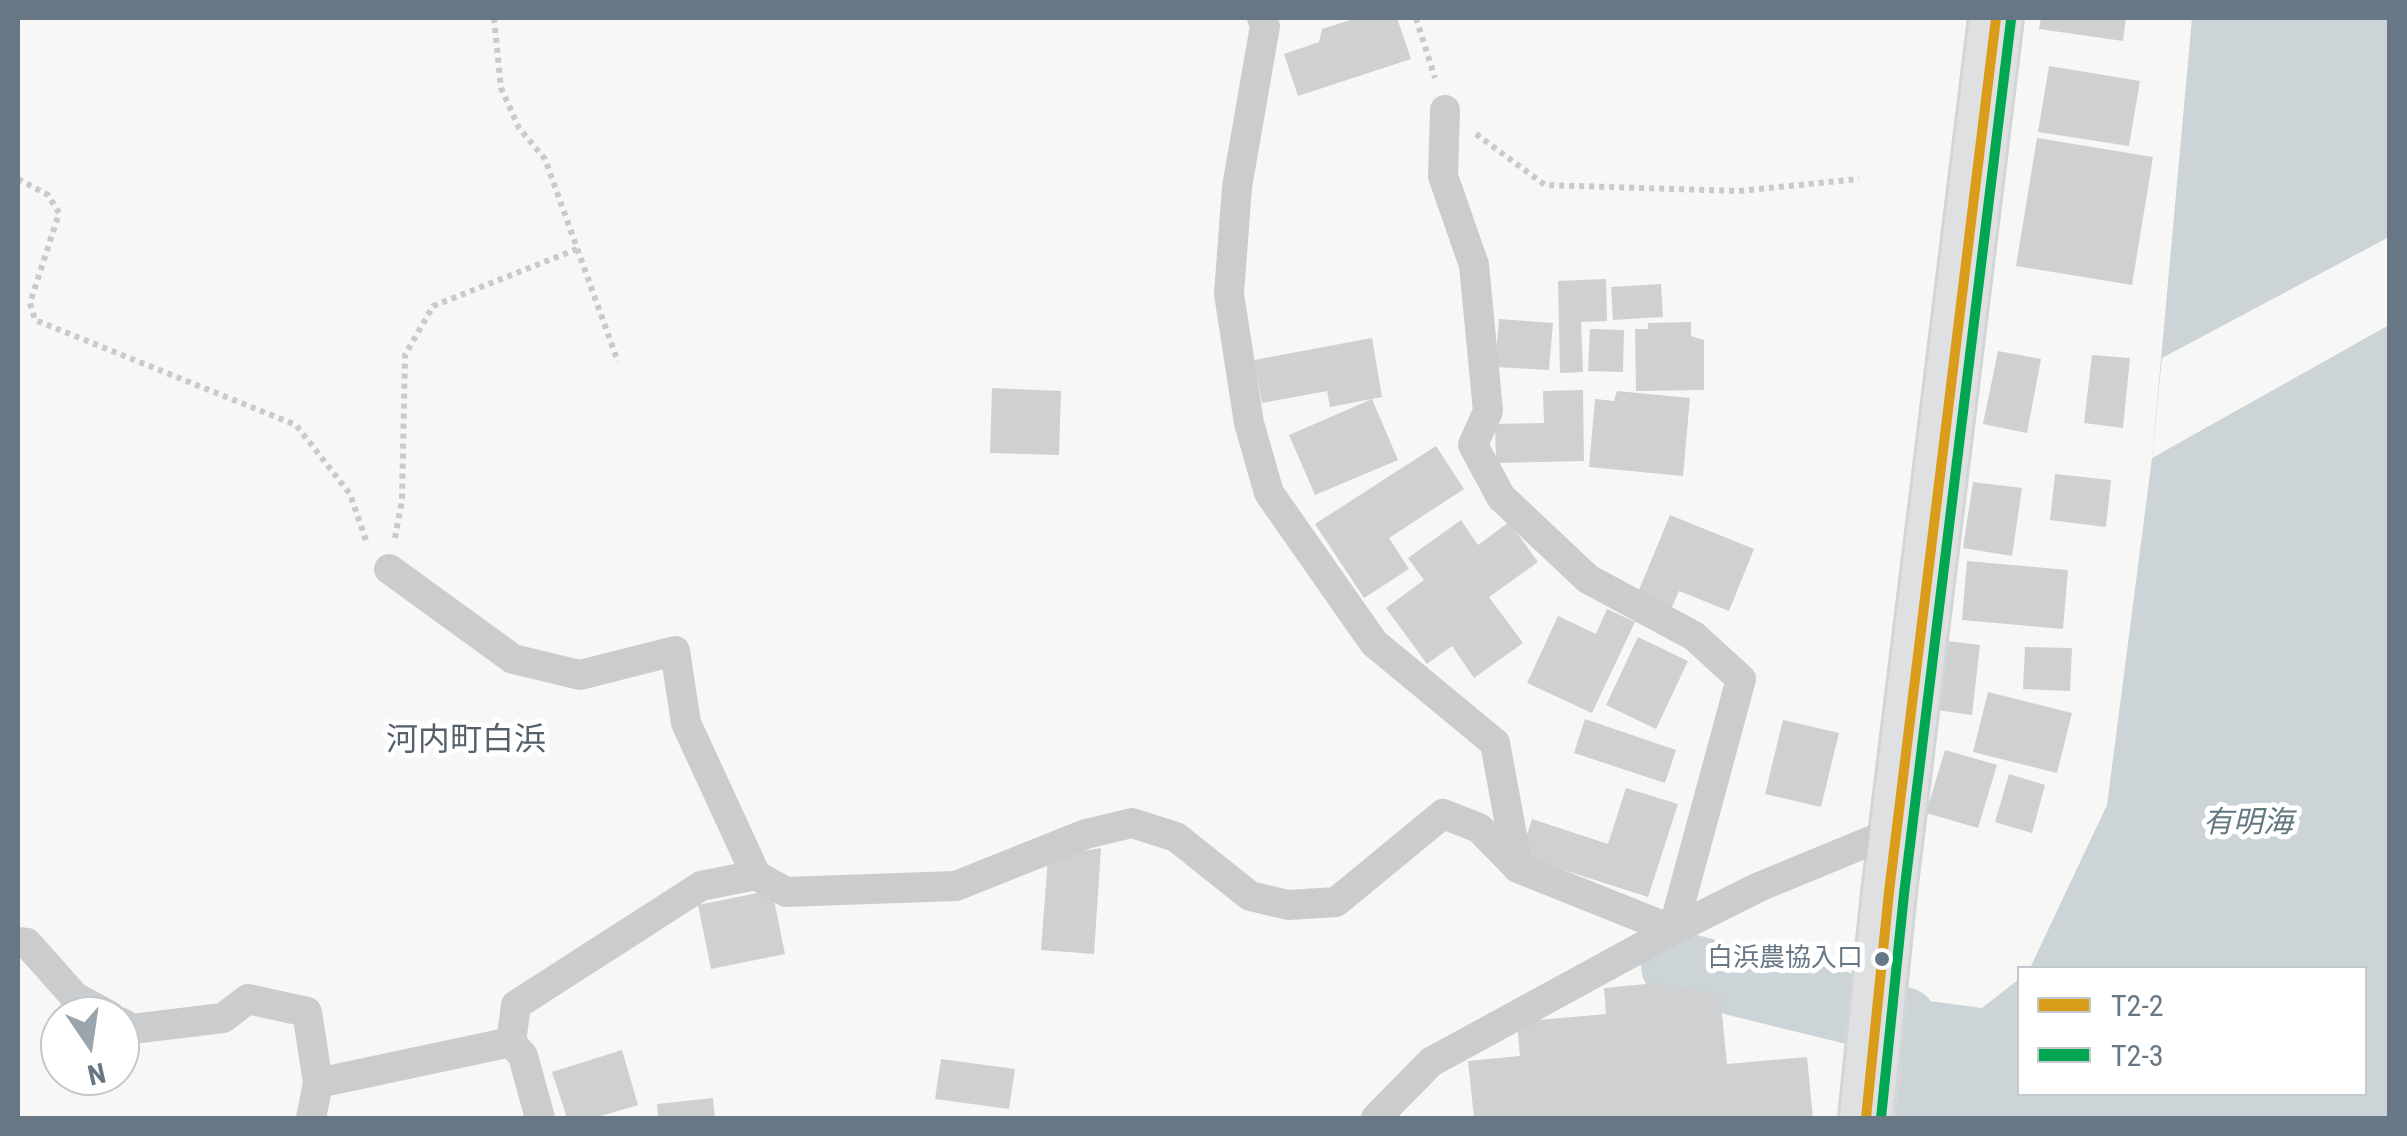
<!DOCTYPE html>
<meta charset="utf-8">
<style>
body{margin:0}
#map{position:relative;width:2407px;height:1136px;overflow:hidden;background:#f7f7f6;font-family:"Roboto Condensed",sans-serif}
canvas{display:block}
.frame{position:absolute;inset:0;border:20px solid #677785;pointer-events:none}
.legend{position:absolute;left:2017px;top:966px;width:350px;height:130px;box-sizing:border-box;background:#fff;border:2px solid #c2c9ce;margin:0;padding:12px 18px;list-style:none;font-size:30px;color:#677785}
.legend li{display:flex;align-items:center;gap:20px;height:50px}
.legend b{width:50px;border:2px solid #c2c9ce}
.north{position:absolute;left:40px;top:996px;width:100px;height:100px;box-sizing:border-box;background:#fff;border:2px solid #c2c9ce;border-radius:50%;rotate:167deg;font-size:28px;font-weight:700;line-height:40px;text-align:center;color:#677785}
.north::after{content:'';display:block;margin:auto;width:35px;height:45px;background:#99a4ad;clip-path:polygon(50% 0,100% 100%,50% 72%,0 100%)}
</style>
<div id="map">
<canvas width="2407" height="1136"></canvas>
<div class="frame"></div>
<ul class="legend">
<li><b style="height:12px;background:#da9d1b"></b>T2-2</li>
<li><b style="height:12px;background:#00a651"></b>T2-3</li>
</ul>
<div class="north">N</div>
</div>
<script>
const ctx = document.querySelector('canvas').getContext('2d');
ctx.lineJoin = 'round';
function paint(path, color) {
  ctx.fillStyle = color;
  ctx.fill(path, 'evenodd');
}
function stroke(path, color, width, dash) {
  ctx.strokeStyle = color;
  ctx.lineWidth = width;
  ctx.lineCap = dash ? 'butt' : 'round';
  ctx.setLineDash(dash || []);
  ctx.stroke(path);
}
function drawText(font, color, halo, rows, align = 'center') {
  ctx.font = font + ' "Roboto Condensed","Noto Sans JP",sans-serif';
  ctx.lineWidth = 10;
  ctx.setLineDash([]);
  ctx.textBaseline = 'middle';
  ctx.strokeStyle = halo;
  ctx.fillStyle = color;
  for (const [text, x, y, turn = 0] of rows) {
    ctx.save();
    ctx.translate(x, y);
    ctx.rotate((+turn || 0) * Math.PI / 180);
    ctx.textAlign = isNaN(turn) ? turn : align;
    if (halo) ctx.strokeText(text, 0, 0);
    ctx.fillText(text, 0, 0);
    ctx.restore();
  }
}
paint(new Path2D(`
 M 2192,18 L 2389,18 L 2389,1118 L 1895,1118 L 1907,998 L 1982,1008 L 2019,979 L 2020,1094 L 2364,1094 L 2364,968 L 2030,968 L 2107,805 L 2152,458 Z`), '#cdd4d7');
paint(new Path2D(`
 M 2389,237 L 2389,325 L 2152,458 L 2162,358 Z`), '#f7f7f6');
stroke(new Path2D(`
 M 1676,966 L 1903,1022`), '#cdd4d7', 70);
paint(new Path2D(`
 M 1357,18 L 1397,18 L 1411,59 L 1298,96 L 1284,54 L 1319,42 L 1322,29 Z
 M 2041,18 L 2126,18 L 2123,41 L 2039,29 Z
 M 2049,66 L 2140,81 L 2129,146 L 2038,132 Z
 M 2037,138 L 2153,157 L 2132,285 L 2016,266 Z
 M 1606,279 L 1607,321 L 1581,322 L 1583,372 L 1560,373 L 1558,281 Z
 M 1661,284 L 1663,317 L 1613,320 L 1611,287 Z
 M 1499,319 L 1553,323 L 1549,370 L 1495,367 Z
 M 1691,322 L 1691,336 L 1704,340 L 1704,390 L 1636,391 L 1635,329 L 1648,329 L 1648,323 Z
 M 1590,329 L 1624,330 L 1623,372 L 1588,371 Z
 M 1372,338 L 1382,397 L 1330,407 L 1327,391 L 1262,403 L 1254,360 Z
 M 1998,351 L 2041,359 L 2027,433 L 1983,424 Z
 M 2092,355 L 2130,358 L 2123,428 L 2084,423 Z
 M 992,388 L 1061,391 L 1059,455 L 990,453 Z
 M 1583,390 L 1584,461 L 1496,463 L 1495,424 L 1544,423 L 1543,391 Z
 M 1617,391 L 1690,398 L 1683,476 L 1589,467 L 1595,399 L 1614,401 Z
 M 1372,399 L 1398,460 L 1315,495 L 1289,435 Z
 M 1436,446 L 1464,489 L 1389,538 L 1409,569 L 1364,598 L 1315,524 Z
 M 2055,474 L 2111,480 L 2106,527 L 2050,520 Z
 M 1973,482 L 2022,488 L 2012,556 L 1963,548 Z
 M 1670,515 L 1754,549 L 1729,611 L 1679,591 L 1668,616 L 1634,602 Z
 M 1461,520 L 1478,545 L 1509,522 L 1538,562 L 1489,597 L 1523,643 L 1474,678 L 1452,646 L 1427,664 L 1386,608 L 1424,580 L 1408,558 Z
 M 1967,561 L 2068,570 L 2063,629 L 1962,620 Z
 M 1607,609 L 1635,622 L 1592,713 L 1527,683 L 1558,616 L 1596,634 Z
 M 1638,637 L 1688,661 L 1656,729 L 1606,705 Z
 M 1946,641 L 1980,645 L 1972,715 L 1937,710 Z
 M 2025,647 L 2072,648 L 2070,691 L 2023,689 Z
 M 1988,692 L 2072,713 L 2057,773 L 1973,752 Z
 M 1585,719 L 1676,750 L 1665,783 L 1574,753 Z
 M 1783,720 L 1839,733 L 1821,807 L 1765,794 Z
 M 1945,750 L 1997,765 L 1978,828 L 1926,813 Z
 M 2009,774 L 2045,785 L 2032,833 L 1995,822 Z
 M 1626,788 L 1678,804 L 1648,897 L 1520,856 L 1532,819 L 1608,844 Z
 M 1101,848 L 1094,954 L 1041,950 L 1048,857 Z
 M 772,890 L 785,954 L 711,969 L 698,905 Z
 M 1656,983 L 1720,994 L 1727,1064 L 1807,1057 L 1813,1118 L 1474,1118 L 1468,1061 L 1520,1056 L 1517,1022 L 1606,1014 L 1604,988 Z
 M 622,1050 L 638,1105 L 594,1118 L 567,1118 L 552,1072 Z
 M 941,1059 L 1015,1069 L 1009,1109 L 935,1099 Z
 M 713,1098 L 715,1118 L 658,1118 L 657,1104 Z`), '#cfd0d1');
const trunk = new Path2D(`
 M 1866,1118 L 1889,892 L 1996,18`);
stroke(trunk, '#d4d5d5', 58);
stroke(new Path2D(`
 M 494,18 L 501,88 L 519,128 L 545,159 L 618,362
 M 1416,18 L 1435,78
 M 1476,134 L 1545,185 L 1739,191 L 1859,179
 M 18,179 L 48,195 L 59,213 L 30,303 L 35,320 L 296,425 L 350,494 L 367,543
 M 395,538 L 402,500 L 405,355 L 433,306 L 577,249`), '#c9cacb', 6, [5, 5]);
stroke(new Path2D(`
 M 1262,18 L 1265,26 L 1237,187 L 1229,294 L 1249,423 L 1269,493 L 1374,643 L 1495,743 L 1518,868 L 1673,930
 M 1445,110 L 1443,176 L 1474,265 L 1488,411 L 1473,445 L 1501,497 L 1588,579 L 1694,636 L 1741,679 L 1673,930
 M 389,569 L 513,659 L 580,675 L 675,651 L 686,723 L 756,875
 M 18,942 L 27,943 L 75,997 L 110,1016
 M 120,1022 L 132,1029 L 223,1018 L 248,999 L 307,1012 L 318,1083 L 311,1118
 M 511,1042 L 523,1056 L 540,1118
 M 318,1083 L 511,1042 L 516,1005 L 701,886 L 756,875 L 786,892 L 956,886 L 1086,834 L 1132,823 L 1176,837 L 1250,896 L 1288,905 L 1336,902 L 1443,814 L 1479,828 L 1518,868
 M 1376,1118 L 1431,1062 L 1673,930 L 1759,887 L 1897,830`), '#cbcccd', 30);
stroke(trunk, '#dfe0e1', 52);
stroke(new Path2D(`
 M 1866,1118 L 1889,892 L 1996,18`), '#da9d1b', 10);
stroke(new Path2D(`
 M 1881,1118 L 1904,894 L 2011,20`), '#00a651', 10);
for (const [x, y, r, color] of [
 [1882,959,9,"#677785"]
]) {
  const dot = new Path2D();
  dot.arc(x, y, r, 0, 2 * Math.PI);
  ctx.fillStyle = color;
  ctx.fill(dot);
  stroke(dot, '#fff', 4);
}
drawText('26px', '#677785', '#fff', [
 ["白浜農協入口",1863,959]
], 'right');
drawText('italic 30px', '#637781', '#fff', [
 ["有明海",2248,824]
]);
drawText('32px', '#55606a', '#fff', [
 ["河内町白浜",466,742]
]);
</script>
